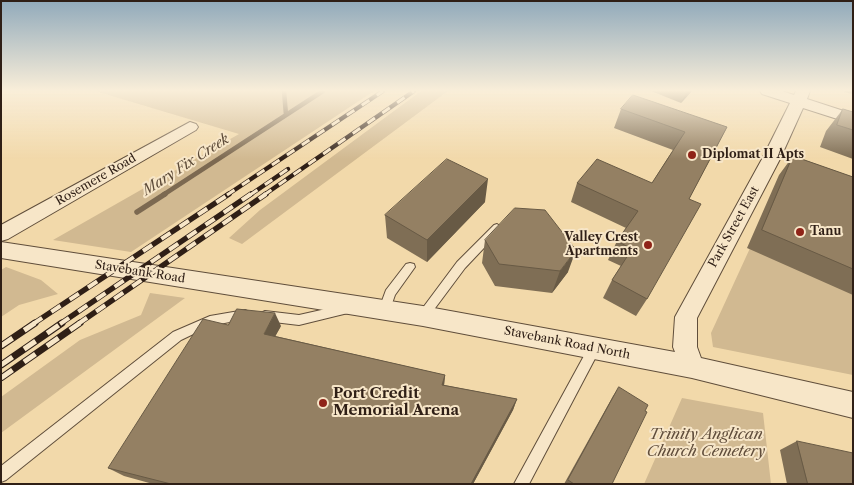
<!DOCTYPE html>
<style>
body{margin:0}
#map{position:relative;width:854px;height:485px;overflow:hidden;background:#f2d9aa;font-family:"Libre Caslon Text",serif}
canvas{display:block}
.frame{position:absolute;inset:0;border:2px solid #2f1f16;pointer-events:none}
</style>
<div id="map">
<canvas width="854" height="485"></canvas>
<div class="frame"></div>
</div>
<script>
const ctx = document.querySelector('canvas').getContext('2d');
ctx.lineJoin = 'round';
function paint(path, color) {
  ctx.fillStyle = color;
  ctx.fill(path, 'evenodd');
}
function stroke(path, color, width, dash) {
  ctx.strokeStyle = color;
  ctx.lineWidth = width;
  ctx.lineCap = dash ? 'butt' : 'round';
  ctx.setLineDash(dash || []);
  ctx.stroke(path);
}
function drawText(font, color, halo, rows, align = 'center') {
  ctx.font = font + ' "Libre Caslon Text",serif';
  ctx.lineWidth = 4;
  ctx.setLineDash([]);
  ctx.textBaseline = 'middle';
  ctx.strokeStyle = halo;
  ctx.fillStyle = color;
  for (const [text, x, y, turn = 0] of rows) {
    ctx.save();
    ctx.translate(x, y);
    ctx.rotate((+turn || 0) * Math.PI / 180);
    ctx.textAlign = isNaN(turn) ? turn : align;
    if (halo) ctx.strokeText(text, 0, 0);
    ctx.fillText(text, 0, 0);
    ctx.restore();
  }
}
paint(new Path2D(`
 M 95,91 L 374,91 L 131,252 L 53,240 L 239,134 Z
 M 421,91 L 448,91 L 242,244 L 229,238 L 260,210 Z
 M 751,246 L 853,285 L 853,375 L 713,347 L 711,333 Z
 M 6,267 L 41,280 L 58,294 L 19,305 L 1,317 L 1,270 Z
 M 150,293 L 185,298 L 1,433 L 1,397 L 80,340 L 141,315 Z
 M 682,398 L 763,413 L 771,484 L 644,484 Z`), '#d1b991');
stroke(new Path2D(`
 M 284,91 L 286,115
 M 163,195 L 323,91`), '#7c6951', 4.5);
stroke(new Path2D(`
 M 137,212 L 165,194`), '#7c6951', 5.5);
const service = new Path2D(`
 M 497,224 L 502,228 L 500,231 L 465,268 L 427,319 L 423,321 L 419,319 L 417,316 L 419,313 L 457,262 L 494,225 Z
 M 410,263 L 414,264 L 415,267 L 395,295 L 389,312 L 385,314 L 381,312 L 379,309 L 386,290 L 406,264 Z
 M 348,304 L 352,306 L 354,309 L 352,312 L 299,325 L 265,321 L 261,319 L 259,316 L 261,313 L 265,311 L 299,315 Z
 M 245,310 L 249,312 L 251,315 L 249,318 L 210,326 L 181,340 L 6,480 L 1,482 L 1,466 L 173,332 L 210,316 Z
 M 595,342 L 599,343 L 601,347 L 599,351 L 529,484 L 514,484 L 591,343 Z`);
const minor = new Path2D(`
 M 760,91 L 782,91 L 794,95 L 796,91 L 810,91 L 807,99 L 853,114 L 853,124 L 803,108 L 780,159 L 697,318 L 697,347 L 701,358 L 853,392 L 853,418 L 692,378 L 423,326 L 1,258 L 1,242 L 423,306 L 675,352 L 673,347 L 675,317 L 762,159 L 790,103 L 762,94 Z
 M 190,122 L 196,124 L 198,127 L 196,130 L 8,239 L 1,241 L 1,225 Z`);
stroke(service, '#604e3b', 2);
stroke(minor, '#604e3b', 2);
paint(service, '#f7e6c8');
paint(minor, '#f7e6c8');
const railFar2 = new Path2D(`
 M 227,195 L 383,91
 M 250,195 L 288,169
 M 264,195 L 414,91`);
const railFar1 = new Path2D(`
 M 33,324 L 229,194
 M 60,324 L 251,194
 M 78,324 L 266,194`);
const rail = new Path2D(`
 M 1,346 L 35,323
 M 1,365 L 62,323
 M 1,378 L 80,323`);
stroke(railFar2, '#2f1f16', 4.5);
stroke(railFar1, '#2f1f16', 5.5);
stroke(rail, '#2f1f16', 7);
stroke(railFar2, '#f7e6c8', 3, [9]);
stroke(railFar1, '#f7e6c8', 4, [11]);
stroke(rail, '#f7e6c8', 5, [14]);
paint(new Path2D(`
 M 651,91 L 692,91 L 681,103 Z
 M 844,91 L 853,91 L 853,94 L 844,92 Z
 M 621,109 L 727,127 L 689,199 L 647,299 L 636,316 L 603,298 L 612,280 L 621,266 L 608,260 L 617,241 L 626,228 L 571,202 L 577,183 L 652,183 L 673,150 L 614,128 Z
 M 843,109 L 853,112 L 853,159 L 820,147 L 826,131 Z
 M 793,156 L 853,177 L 853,295 L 747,248 L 779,175 Z
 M 485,202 L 427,262 L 387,238 L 385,215 Z
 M 485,240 L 568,272 L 552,293 L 495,286 L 482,263 Z
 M 281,326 L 275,336 L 445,375 L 444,385 L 517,399 L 513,410 L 473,484 L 153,484 L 124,476 L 108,468 Z
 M 619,387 L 645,411 L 612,484 L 564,484 L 613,396 Z
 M 797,441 L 853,484 L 787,484 L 780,450 Z`), '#7f6e55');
paint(new Path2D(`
 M 687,91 L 692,91 L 681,103 Z
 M 488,179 L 485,202 L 427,262 L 427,240 Z
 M 576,250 L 568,272 L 552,293 L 560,271 Z
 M 275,313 L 281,326 L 270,346 L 264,334 Z
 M 445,375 L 444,386 L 442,385 Z
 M 517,399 L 513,410 L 473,484 L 471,484 Z`), '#685a45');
const building = new Path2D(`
 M 633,95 L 727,127 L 689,199 L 701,204 L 647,299 L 612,280 L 632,249 L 617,241 L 638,211 L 577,183 L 597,159 L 652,183 L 685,132 L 621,109 Z
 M 843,109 L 853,112 L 853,130 L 837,125 Z
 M 793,156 L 853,177 L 853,269 L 762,230 Z
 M 447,159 L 488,179 L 427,240 L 385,215 Z
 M 515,208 L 545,210 L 576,250 L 560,271 L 499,264 L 485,240 Z
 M 237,309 L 275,313 L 264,334 L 445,375 L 442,385 L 517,399 L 471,484 L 171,484 L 108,468 L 203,319 L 228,325 Z
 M 619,387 L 648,405 L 645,411 L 647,412 L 612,484 L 574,484 L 568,480 Z
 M 797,441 L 853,453 L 853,484 L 808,484 Z`);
paint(building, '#948063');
stroke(building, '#685a45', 1);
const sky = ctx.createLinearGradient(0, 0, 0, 159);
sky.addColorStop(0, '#91aabb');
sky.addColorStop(0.57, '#f9eed9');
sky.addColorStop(1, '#f9eed900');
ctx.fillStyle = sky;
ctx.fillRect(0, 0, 854, 159);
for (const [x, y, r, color] of [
 [692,155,5,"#8f2418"],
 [800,232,5,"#8f2418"],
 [648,245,5,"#8f2418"],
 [323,403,5,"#8f2418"]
]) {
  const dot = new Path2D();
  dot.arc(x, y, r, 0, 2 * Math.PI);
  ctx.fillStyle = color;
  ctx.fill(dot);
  stroke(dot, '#f7e6c8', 2);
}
drawText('bold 12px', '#2f1f16', '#f7e6c8', [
 ["Diplomat II Apts",702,155],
 ["Tanu",810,232],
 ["Valley Crest",638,238,"right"],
 ["Apartments",638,252,"right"]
], 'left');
drawText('12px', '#2f1f16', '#f7e6c8', [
 ["Rosemere Road",96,180,-30],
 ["Park Street East",734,227,-61],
 ["Stavebank Road",140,272,9],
 ["Stavebank Road North",567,343,11]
]);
drawText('italic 14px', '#5c4a38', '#f7e6c8', [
 ["Mary Fix Creek",186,165,-33]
]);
drawText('bold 15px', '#2f1f16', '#f7e6c8', [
 ["Port Credit",333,394],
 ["Memorial Arena",333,411]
], 'left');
drawText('italic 15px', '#604d3b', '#f7e6c8', [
 ["Trinity Anglican",706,435],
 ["Church Cemetery",706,452]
]);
</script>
